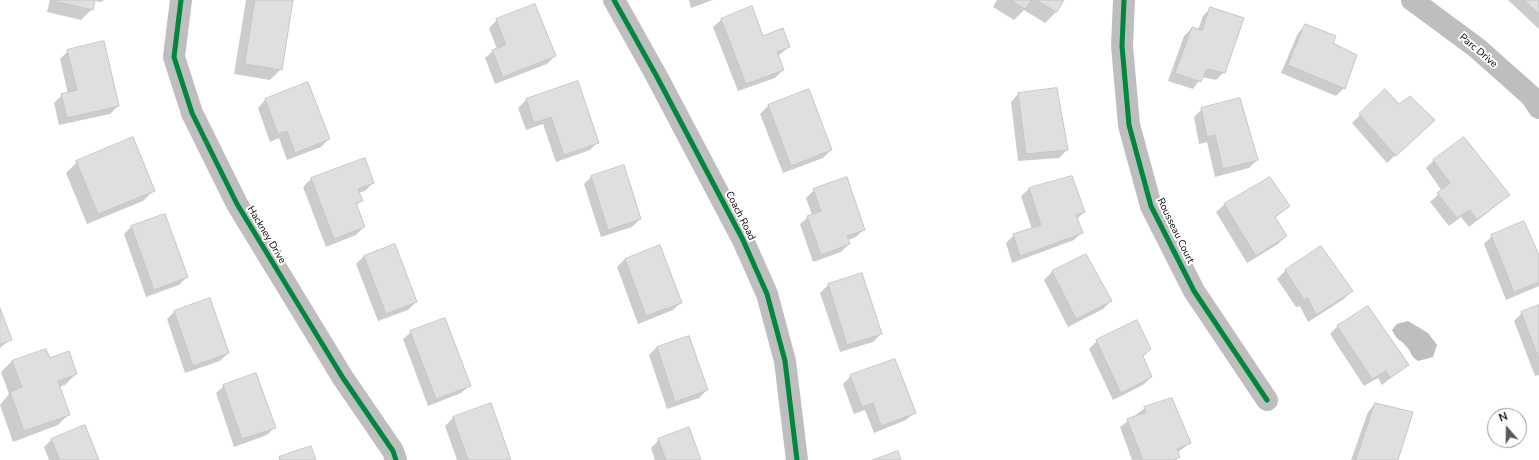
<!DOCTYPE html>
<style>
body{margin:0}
#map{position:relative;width:1539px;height:460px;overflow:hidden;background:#fff;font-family:"Nunito Sans",sans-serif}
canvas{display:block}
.north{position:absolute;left:1487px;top:408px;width:40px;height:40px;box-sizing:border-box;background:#fff;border:1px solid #999;border-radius:50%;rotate:340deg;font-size:11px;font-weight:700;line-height:16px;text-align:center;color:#000}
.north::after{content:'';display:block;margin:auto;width:14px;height:18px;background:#595959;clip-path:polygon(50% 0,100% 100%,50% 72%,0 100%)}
</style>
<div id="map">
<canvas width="1539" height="460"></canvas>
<div class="north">N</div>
</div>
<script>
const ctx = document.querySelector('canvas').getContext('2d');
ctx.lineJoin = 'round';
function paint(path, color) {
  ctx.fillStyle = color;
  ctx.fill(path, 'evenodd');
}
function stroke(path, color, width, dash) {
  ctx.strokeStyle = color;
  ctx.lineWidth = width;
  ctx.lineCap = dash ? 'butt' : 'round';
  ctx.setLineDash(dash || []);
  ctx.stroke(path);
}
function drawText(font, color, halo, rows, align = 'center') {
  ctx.font = font + ' "Nunito Sans",sans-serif';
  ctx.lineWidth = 4;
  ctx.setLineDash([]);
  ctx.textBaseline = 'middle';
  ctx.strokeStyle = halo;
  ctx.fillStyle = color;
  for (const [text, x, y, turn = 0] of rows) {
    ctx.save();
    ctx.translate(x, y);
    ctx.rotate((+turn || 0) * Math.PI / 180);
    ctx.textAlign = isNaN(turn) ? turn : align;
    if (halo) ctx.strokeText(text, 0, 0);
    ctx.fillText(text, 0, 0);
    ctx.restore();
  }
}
paint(new Path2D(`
 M 1408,321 L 1428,333 L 1437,345 L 1433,357 L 1418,361 C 1410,356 1412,352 1406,346 C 1399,338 1398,342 1392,330 L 1397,324 Z`), '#bebebe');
paint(new Path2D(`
 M 50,0 L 104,0 L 101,2 L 94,1 L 92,9 L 81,20 L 47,12 Z
 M 246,0 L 292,0 L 281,69 L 270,80 L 234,74 Z
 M 689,0 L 713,0 L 691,8 Z
 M 997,0 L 1063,0 L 1056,12 L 1045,23 L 1024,10 L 1014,20 L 993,7 Z
 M 1508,0 L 1539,0 L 1539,29 Z
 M 1211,8 L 1224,72 L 1216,80 L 1202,77 L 1193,89 L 1168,81 L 1184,36 L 1192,28 L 1198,30 L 1203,16 Z
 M 497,20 L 555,56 L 547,64 L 495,84 L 485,58 L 493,51 L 497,49 L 489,28 Z
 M 721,20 L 789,47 L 778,56 L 783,70 L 775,78 L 738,91 L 713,27 Z
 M 1306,25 L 1331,44 L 1344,88 L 1336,96 L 1281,73 L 1298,33 Z
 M 68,51 L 118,106 L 110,114 L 59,125 L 54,103 L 62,95 L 68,94 L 60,59 Z
 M 308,83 L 329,139 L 321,147 L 287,160 L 279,138 L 270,142 L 258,108 L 265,100 Z
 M 577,83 L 598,142 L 590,150 L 556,162 L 543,124 L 526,130 L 518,108 L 526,100 Z
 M 808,91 L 831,150 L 823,158 L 783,173 L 760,114 L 768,106 Z
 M 1385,91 L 1425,127 L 1387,163 L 1352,123 Z
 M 1018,94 L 1067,150 L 1059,158 L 1018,161 L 1011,102 Z
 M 1202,109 L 1257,160 L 1249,168 L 1215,177 L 1207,142 L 1199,144 L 1194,117 Z
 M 364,159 L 373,183 L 365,191 L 358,193 L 361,201 L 356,206 L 364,227 L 356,235 L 326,247 L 303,187 L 311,179 Z
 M 1434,160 L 1509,195 L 1469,227 L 1461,217 L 1449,226 L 1430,202 L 1442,191 L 1426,168 Z
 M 77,162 L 154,190 L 143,201 L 87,224 L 66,173 Z
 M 592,176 L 640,219 L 632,227 L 601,237 L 584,184 Z
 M 1071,177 L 1084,212 L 1077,219 L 1082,232 L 1074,240 L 1012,263 L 1006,243 L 1014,235 L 1032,229 L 1021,196 L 1029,189 Z
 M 1270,179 L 1288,206 L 1274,219 L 1286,236 L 1278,244 L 1247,263 L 1216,212 L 1224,205 Z
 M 814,190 L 864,229 L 856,237 L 848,240 L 849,244 L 841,252 L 813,262 L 800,224 L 808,217 L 812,215 L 806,198 Z
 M 132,226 L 187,277 L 179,285 L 146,297 L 124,234 Z
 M 1492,236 L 1539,257 L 1539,286 L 1506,300 L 1484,244 Z
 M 395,245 L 416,302 L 408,310 L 378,321 L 356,264 L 364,256 Z
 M 1321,248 L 1351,291 L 1344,299 L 1308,322 L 1300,306 L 1296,307 L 1277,279 L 1285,271 Z
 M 1085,255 L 1111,301 L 1103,309 L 1068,327 L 1044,280 L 1052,272 Z
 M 625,259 L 681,302 L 673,310 L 638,324 L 617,267 Z
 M 828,285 L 881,334 L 873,342 L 840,352 L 820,293 Z
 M 1539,306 L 1539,375 L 1535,376 L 1514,321 L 1522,313 Z
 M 0,310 L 11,339 L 0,348 Z
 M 175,311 L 228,353 L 220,361 L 185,373 L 167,319 Z
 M 1338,326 L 1407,365 L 1382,385 L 1378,378 L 1364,386 L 1330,334 Z
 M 411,332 L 469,386 L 461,393 L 428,406 L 403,339 Z
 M 1097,341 L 1150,349 L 1142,357 L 1151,377 L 1143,385 L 1113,400 L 1089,349 Z
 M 657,347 L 707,390 L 699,398 L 667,409 L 649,355 Z
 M 49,359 L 76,374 L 65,385 L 59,387 L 69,414 L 58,425 L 13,442 L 0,405 L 9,394 L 1,372 L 12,361 Z
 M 851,376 L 914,413 L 906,420 L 874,433 L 865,410 L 854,414 L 843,384 Z
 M 224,386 L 275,427 L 267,435 L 234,447 L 216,393 Z
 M 1375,404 L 1397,460 L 1351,460 L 1368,412 Z
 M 490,405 L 510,460 L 457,460 L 445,426 L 453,418 Z
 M 1145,408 L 1190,443 L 1177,453 L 1179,457 L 1176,460 L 1132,460 L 1120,427 Z
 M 52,439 L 98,460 L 49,460 L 44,447 Z
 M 659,440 L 700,460 L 655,460 L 651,448 Z`), '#0003');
const building = new Path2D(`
 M 58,0 L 95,0 L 93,10 L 58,2 Z
 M 255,0 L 293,0 L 282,70 L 245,64 Z
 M 1010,0 L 1031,0 L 1026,9 Z
 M 1036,0 L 1064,0 L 1057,12 Z
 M 1524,0 L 1539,0 L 1539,14 Z
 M 535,4 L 556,56 L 503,77 L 492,50 L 506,45 L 496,19 Z
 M 752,6 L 763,36 L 783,28 L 790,47 L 777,52 L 784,70 L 746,84 L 721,19 Z
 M 1210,7 L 1244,18 L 1225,73 L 1207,69 L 1201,82 L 1175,73 L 1192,27 L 1202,30 Z
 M 1305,24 L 1336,36 L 1333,43 L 1357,55 L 1345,89 L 1288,65 Z
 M 104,41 L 119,106 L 67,118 L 61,94 L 77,90 L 67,50 Z
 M 578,81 L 599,143 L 564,155 L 551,117 L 534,123 L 526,99 Z
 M 308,82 L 330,139 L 295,153 L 287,131 L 278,134 L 265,99 Z
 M 1057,88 L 1068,150 L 1026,154 L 1018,93 Z
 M 809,89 L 832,150 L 791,166 L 768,105 Z
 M 1385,89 L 1399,104 L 1410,96 L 1435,120 L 1396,156 L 1359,114 Z
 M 1240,98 L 1258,160 L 1223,169 L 1215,135 L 1207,137 L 1201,108 Z
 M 133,137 L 155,191 L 98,214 L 76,161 Z
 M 1464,137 L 1510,195 L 1477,220 L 1470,210 L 1457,218 L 1437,193 L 1450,183 L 1433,160 Z
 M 365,158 L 374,183 L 358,189 L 363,201 L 356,203 L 365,227 L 334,239 L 311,178 Z
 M 624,165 L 641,219 L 608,230 L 591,176 Z
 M 1072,176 L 1085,212 L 1076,215 L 1083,233 L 1020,256 L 1013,234 L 1041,225 L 1029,188 Z
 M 847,177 L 865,230 L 847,236 L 850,244 L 821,255 L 807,216 L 821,211 L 813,189 Z
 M 1270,177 L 1290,206 L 1275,217 L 1287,236 L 1256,256 L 1224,204 Z
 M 165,214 L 188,277 L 154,290 L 131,226 Z
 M 1524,221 L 1539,255 L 1539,282 L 1514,292 L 1491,235 Z
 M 395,244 L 417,302 L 386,314 L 364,256 Z
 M 660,245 L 682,303 L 646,316 L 625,259 Z
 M 1321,246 L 1353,291 L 1316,315 L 1308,298 L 1304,300 L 1285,270 Z
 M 1086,254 L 1112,301 L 1076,319 L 1052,271 Z
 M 862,273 L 882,334 L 847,345 L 828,284 Z
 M 210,298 L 229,353 L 193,366 L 174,311 Z
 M 1539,305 L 1539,359 L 1521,312 Z
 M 1368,306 L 1409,365 L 1390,378 L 1386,371 L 1372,379 L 1337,326 Z
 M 0,308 L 12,340 L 0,344 Z
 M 445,318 L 471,386 L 436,399 L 410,331 Z
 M 1137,320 L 1151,349 L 1143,356 L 1152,377 L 1121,393 L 1096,340 Z
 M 689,336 L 708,390 L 675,402 L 657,347 Z
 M 46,349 L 50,358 L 69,351 L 77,374 L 58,381 L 70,415 L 24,431 L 10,392 L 22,387 L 12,361 Z
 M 895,359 L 916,413 L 881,426 L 873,403 L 862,407 L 850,375 Z
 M 256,373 L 276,428 L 242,439 L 223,385 Z
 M 1172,398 L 1191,443 L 1177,449 L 1180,457 L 1174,460 L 1143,460 L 1127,419 L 1146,412 L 1144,407 Z
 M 491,403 L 511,460 L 468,460 L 453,417 Z
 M 1375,403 L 1413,412 L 1398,460 L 1356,460 Z
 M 85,425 L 99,460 L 60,460 L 51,439 Z
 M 689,427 L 701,460 L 666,460 L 658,439 Z
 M 311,446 L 316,460 L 280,460 L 279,457 Z
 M 898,451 L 901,460 L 873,460 Z`);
paint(building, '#dfdfdf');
stroke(building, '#c6c6c6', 1);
stroke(new Path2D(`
 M 181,0 L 174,57 L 192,113 L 237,204 L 343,378 L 393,451 L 396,460
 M 614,0 L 656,75 L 743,240 L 767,294 L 785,361 L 797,460
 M 1124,0 L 1122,46 L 1129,125 L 1151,206 L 1194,291 L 1267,400
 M 1412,0 L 1477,48 L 1531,96 L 1539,108`), '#bebebe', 22);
stroke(new Path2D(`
 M 181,0 L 174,57 L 192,113 L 237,204 L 343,378 L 393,451 L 396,460
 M 614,0 L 656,75 L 743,240 L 767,294 L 785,361 L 797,460
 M 1124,0 L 1122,46 L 1129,125 L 1151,206 L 1194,291 L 1267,400`), '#00873e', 5);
drawText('10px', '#000', '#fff', [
 ["Parc Drive",1478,51,40],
 ["Coach Road",740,216,63],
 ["Rousseau Court",1175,231,64],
 ["Hackney Drive",266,235,59]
]);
</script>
